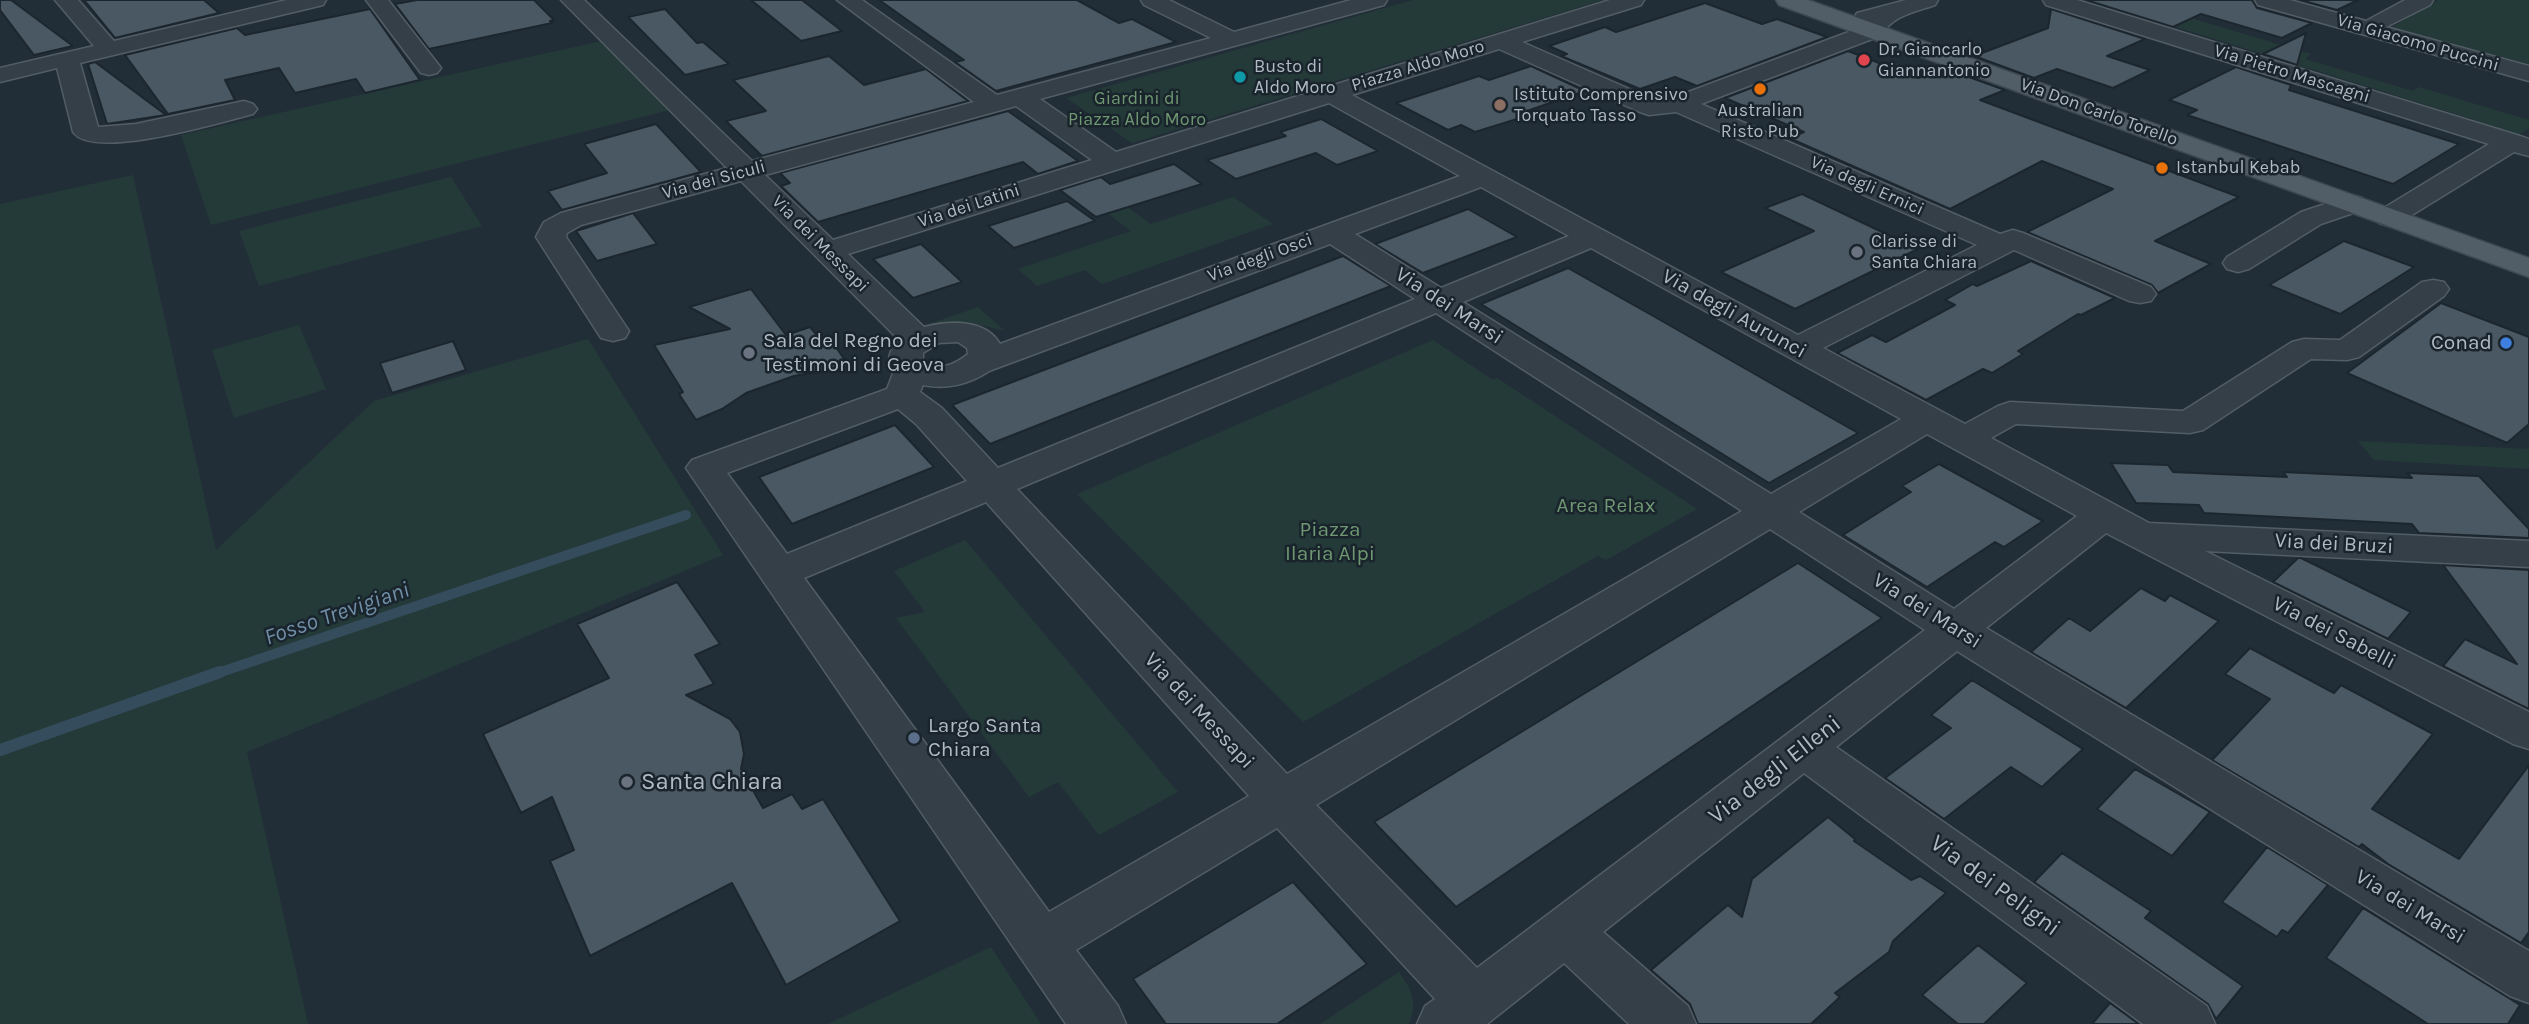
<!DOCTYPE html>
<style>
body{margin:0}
canvas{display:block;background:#212d37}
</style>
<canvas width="2529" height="1024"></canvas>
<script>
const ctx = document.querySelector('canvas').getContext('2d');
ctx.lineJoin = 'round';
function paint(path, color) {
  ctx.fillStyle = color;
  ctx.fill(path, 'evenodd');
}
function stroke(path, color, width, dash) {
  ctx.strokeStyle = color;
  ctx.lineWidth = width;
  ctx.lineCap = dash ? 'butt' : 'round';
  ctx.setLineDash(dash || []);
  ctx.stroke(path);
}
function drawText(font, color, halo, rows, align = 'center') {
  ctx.font = font + ' Karla,sans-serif';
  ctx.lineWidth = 5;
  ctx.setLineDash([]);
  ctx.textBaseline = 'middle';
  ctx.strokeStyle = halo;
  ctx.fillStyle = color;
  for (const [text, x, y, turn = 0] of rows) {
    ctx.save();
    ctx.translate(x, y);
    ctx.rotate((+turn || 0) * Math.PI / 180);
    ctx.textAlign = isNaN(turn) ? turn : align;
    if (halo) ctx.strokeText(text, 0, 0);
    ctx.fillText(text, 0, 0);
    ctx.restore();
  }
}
paint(new Path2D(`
 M 1413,0 L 1603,0 L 1132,143 L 1066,98 Z
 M 2089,0 L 2134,1 L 2311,54 L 2305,59 L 2413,91 L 2419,87 L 2529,120 L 2529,128 L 2515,137 L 2477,127 L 2475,120 Z
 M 2438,0 L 2529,0 L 2529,68 L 2389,29 Z
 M 610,39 L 678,108 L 211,225 L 181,135 Z
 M 133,175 L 216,550 L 374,401 L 588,339 L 723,555 L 247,752 L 308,1024 L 0,1024 L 0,204 Z
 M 451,177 L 482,226 L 259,286 L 239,231 Z
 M 1093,182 L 1151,224 L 1233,197 L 1273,224 L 1102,284 L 1085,270 L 1037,286 L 1018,269 L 1131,231 L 1074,188 Z
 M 978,307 L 1005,331 L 968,322 L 932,323 Z
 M 299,325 L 326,389 L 234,418 L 212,350 Z
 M 1433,340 L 1493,380 L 1497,378 L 1697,509 L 1606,560 L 1598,556 L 1303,722 L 1077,494 Z
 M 2358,441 L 2529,449 L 2529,469 L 2374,460 Z
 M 965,540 L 1178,792 L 1099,835 L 1058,782 L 1029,797 L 896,618 L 925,612 L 894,571 Z
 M 991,947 L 1041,1024 L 828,1024 Z
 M 1399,972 C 1412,990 1418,1003 1409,1024 L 1320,1024 Z`), '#243a38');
stroke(new Path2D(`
 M 215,674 L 686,515`), '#354c5d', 10);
stroke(new Path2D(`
 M 0,750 L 220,672`), '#354c5d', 12);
const building = new Path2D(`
 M 0,0 L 11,0 L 73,46 L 34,55 L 0,10 Z
 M 84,0 L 204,0 L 219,13 L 115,38 Z
 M 417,0 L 534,0 L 554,20 L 550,21 L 552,23 L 429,49 L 395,4 Z
 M 751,0 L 802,0 L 842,31 L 801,41 Z
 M 879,0 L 1077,0 L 1119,23 L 1132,19 L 1176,42 L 996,91 L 955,62 L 964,60 Z
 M 2086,0 L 2252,0 L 2257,8 L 2312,23 L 2282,38 L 2201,14 L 2173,27 Z
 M 2300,0 L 2358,0 L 2337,10 Z
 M 1705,3 L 1762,24 L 1777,19 L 1827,37 L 1697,86 L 1675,77 L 1640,89 L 1561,56 L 1567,54 L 1549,46 L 1605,27 L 1616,32 Z
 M 370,9 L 420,80 L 365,93 L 356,79 L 295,93 L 279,68 L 225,80 L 235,100 L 168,114 L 125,55 L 237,28 L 245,35 Z
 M 665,9 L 697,43 L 703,42 L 729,64 L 685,75 L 628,17 Z
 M 2051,9 L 2145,39 L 2107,56 L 2150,70 L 2113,88 L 2057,69 L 2034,78 L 1974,56 L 2048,28 Z
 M 2306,33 L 2297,65 L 2263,54 Z
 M 1848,51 L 1918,78 L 1944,68 L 2005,90 L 1980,100 L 2239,197 L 2155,241 L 2211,264 L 2158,293 L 2152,285 L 2027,232 L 2113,189 L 2042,161 L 1950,209 L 1789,138 L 1804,132 L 1725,98 Z
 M 829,56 L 864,85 L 926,69 L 968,101 L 762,156 L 726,121 L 766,111 L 733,80 Z
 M 95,62 L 166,115 L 107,124 L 88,64 Z
 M 1531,66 L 1585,91 L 1524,112 L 1530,115 L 1475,132 L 1461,125 L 1448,130 L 1396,103 L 1479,76 L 1489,80 Z
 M 2236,67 L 2291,85 L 2289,90 L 2459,144 L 2393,184 L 2187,115 L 2197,110 L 2169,100 Z
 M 1008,111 L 1078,161 L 1038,174 L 1023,162 L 818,222 L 781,186 L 790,183 L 780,173 Z
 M 1321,119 L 1378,151 L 1337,165 L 1316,153 L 1236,179 L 1207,160 L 1286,136 L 1280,132 Z
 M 656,124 L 701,172 L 562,210 L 548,191 L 607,173 L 584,144 Z
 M 1174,164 L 1202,184 L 1096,217 L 1060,190 L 1101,177 L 1110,184 Z
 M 1802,194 L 1918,249 L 1795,309 L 1721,272 L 1814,231 L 1765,208 Z
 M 1067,201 L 1095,221 L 1014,248 L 988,226 Z
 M 1468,209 L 1517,237 L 1423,273 L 1375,244 Z
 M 633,213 L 657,244 L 597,261 L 576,231 Z
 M 2344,241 L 2414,267 L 2340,314 L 2269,285 Z
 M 921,244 L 962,282 L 913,298 L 873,259 Z
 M 1343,256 L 1391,286 L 990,444 L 952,405 Z
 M 2031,261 L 2115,298 L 2081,315 L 2078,314 L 2018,351 L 2023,354 L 1992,373 L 1983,369 L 1926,400 L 1837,353 L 1872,335 L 1886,342 L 1955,305 L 1945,300 L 1973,284 L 1977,286 Z
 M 1568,268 L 1655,317 L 1858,433 L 1769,483 L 1481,304 Z
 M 751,289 L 786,335 L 810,327 L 821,340 L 829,337 L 849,366 L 794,376 L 746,393 L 722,409 L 696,420 L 679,394 L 683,392 L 654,345 L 730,329 L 689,307 Z
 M 2441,303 L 2529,337 L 2529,424 L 2507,443 L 2347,373 Z
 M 453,341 L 466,370 L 392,393 L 380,363 Z
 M 895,425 L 934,467 L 792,524 L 759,477 Z
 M 2111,463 L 2168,465 L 2173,472 L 2287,477 L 2283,472 L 2412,478 L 2407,473 L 2479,476 L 2529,529 L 2529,538 L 2419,533 L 2412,524 L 2204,513 L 2199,505 L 2136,503 Z
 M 1939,464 L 2043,521 L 2004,547 L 1995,542 L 1927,587 L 1843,535 L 1911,492 L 1902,486 Z
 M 2298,558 L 2301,558 L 2411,612 L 2388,639 L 2273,582 Z
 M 1798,563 L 1882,618 L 1456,907 L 1374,822 Z
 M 2443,565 L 2529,570 L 2529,709 L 2443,666 L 2465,639 L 2517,664 Z
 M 677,582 L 720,644 L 695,655 L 714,684 L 686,695 L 730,719 L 740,732 L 744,754 L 741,769 L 763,808 L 792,794 L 802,809 L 823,799 L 900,921 L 786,985 L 732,883 L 590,956 L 550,861 L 574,850 L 552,797 L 521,813 L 483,734 L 609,678 L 577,624 Z
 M 2141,588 L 2165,601 L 2170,595 L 2219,621 L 2126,708 L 2031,652 L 2069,618 L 2090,631 Z
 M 2250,648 L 2334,693 L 2341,685 L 2433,734 L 2372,809 L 2459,859 L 2529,765 L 2529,932 L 2521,943 L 2388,864 L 2362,844 L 2359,847 L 2212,760 L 2270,699 L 2225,674 Z
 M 1972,680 L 2083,749 L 2042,787 L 2011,767 L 1944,819 L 1885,778 L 1951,728 L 1931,715 Z
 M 2135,769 L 2210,812 L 2172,856 L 2097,809 Z
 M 1828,817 L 1855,839 L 1854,841 L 1911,880 L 1920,876 L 1946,893 L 1893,941 L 1889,952 L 1835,993 L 1840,997 L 1811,1024 L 1698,1024 L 1690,1004 L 1651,970 L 1728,905 L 1742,917 L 1752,879 Z
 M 2267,847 L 2328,885 L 2288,933 L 2282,930 L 2277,937 L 2222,902 Z
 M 2062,853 L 2151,911 L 2145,918 L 2243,986 L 2216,1019 L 2208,1004 L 2034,882 Z
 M 1293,882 L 1367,964 L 1277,1024 L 1166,1024 L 1133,979 Z
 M 2363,908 L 2520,1005 L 2508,1024 L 2428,1024 L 2326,958 Z
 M 1978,945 L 2027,983 L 1984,1024 L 1958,1024 L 1922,995 Z
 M 2110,1003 L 2139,1024 L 2092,1024 Z`);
paint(building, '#495862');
stroke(building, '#1c262e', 2);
const minor = new Path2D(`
 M 55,0 L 78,0 L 114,41 L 287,0 L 326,0 L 323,5 L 80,63 L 98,127 L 136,124 L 244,101 L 253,104 L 257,109 L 253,114 C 221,122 93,161 73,132 L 57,68 L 0,82 L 0,68 L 94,46 Z
 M 366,0 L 388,0 L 441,68 L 437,73 L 429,75 L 421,73 Z
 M 561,0 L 584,0 L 752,161 L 974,102 L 837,0 L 862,0 L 997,95 L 1211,38 L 1144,5 L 1141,0 L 1169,0 L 1234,32 L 1351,0 L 1387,0 L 1384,5 L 1040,99 L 1116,152 L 1610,0 L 1644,0 L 1641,5 L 1522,42 L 1652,99 L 1675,97 L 1862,27 L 1863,24 L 1857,23 L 1854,18 L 1857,13 L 1906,0 L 1938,0 L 1935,5 C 1912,13 1894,15 1880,36 L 1701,104 L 2000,234 L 2013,230 L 2023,233 L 2151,287 L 2156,294 L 2151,301 L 2140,303 L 2129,301 L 2014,250 L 1823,348 L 1965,424 L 1998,406 L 2010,402 L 2183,411 L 2292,342 L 2304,339 L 2340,340 L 2422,282 L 2433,280 L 2444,282 L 2449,289 L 2444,296 L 2359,357 L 2347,360 L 2311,359 L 2203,430 L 2190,433 L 2016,424 L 1991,438 L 2149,523 L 2529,541 L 2529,567 L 2205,551 L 2529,712 L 2529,749 L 2513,744 L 2106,533 L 1986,628 L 2529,951 L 2529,1003 L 2510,996 L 1957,651 L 1836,747 L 2207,1006 L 2215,1024 L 2143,1024 L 1804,773 L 1603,932 L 1688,1006 L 1696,1024 L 1629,1024 L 1564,963 L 1487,1024 L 1417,1024 L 1425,1006 L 1435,999 L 1277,828 L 1076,950 L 1118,1006 L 1126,1024 L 1066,1024 L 686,468 L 692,460 L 887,389 L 894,371 C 885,359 890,350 899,340 L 741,181 L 581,225 L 567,233 L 566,237 L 629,331 L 625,338 L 613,341 L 601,338 L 536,237 L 544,222 L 561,213 L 727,168 ZM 1499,49 L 1640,112 L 1649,115 L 1676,112 L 1977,245 L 1798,335 L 1352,95 ZM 1329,103 L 1460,176 L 1000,344 C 985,318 948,321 924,327 L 848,254 ZM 1016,106 L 1092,160 L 833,240 L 765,175 ZM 1481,187 L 1569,236 L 1441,288 L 1355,234 ZM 1330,244 L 1415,299 L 998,468 L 942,408 L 920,392 L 923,385 C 946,390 970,384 989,371 ZM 1591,248 L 1901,419 L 1771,494 L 1463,302 ZM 1436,313 L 1742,511 L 1287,774 L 1017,489 ZM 958,342 L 967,348 L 968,354 C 954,365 939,372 923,361 L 923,353 L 939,343 ZM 898,409 L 916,424 L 967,481 L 787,554 L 727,473 ZM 1927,434 L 2077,516 L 1954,609 L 1799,512 ZM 986,502 L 1249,796 L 1049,912 L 804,578 ZM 1770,529 L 1925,630 L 1477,968 L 1316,805 Z
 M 2043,0 L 2077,0 L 2520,136 L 2529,139 L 2529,156 L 2514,152 L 2399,223 L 2389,226 L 2379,223 L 2375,217 L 2379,211 L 2489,144 L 2046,5 Z
 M 2255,0 L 2290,0 L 2366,21 L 2405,0 L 2433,0 L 2430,5 L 2386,27 L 2529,66 L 2529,81 L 2258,5 Z
 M 2352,195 L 2362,198 L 2366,204 L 2362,210 L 2321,224 L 2249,269 L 2238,272 L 2227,269 L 2223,263 L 2227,257 L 2301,212 Z`);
const major = new Path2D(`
 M 1776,0 L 1808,0 L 2529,258 L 2529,277 L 1779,5 Z`);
stroke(minor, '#525d65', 3);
stroke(major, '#3e4851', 3);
paint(minor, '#343f47');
paint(major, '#525e67');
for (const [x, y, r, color] of [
 [1864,60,7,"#e0444e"],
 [1240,77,7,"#0f9aa8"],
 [1760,89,7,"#e8710a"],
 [1500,105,7,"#8d6e63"],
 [2162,168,7,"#e8710a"],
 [1857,252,7,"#6b7280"],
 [2506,343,7,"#3f7fe0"],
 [749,353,7,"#6b7280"],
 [914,738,7,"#5c6f8a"],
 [627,782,7,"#6b7280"]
]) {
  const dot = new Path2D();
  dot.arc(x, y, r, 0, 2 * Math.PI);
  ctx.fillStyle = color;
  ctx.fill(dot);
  stroke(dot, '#1a242c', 2.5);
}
drawText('18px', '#afbac4', '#1a242c', [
 ["Via Giacomo Puccini",2418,43,16],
 ["Piazza Aldo Moro",1418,66,-17],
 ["Via Pietro Mascagni",2292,74,17],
 ["Via Don Carlo Torello",2099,112,20],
 ["Via dei Siculi",714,180,-15],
 ["Via degli Ernici",1867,186,24],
 ["Via dei Latini",969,206,-18],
 ["Via dei Messapi",820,244,45],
 ["Via degli Osci",1260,258,-20]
]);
drawText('18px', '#afbac4', '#1a242c', [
 ["Dr. Giancarlo",1878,50],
 ["Giannantonio",1878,71],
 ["Busto di",1254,67],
 ["Aldo Moro",1254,88],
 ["Istituto Comprensivo",1514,95],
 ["Torquato Tasso",1514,116],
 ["Australian",1760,111,"center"],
 ["Risto Pub",1760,132,"center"],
 ["Istanbul Kebab",2176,168],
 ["Clarisse di",1871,242],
 ["Santa Chiara",1871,263]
], 'left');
drawText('18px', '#6f9872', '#1a242c', [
 ["Giardini di",1137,99],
 ["Piazza Aldo Moro",1137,120]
]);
drawText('21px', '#afbac4', '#1a242c', [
 ["Via dei Marsi",1449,306,33],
 ["Via degli Aurunci",1734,314,29],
 ["Via dei Bruzi",2334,544,3],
 ["Via dei Marsi",1927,611,32],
 ["Via dei Sabelli",2334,633,27],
 ["Via dei Messapi",1199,711,47],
 ["Via dei Marsi",2410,907,31]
]);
drawText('21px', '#afbac4', '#1a242c', [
 ["Sala del Regno dei",763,341],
 ["Testimoni di Geova",763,365],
 ["Conad",2492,343,"right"],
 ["Largo Santa",928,726],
 ["Chiara",928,750]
], 'left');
drawText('21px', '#6f9872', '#1a242c', [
 ["Area Relax",1606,506],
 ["Piazza",1330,530],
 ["Ilaria Alpi",1330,554]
]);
drawText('italic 23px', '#708fa7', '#1a242c', [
 ["Fosso Trevigiani",337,614,-19]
]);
drawText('24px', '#afbac4', '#1a242c', [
 ["Via degli Elleni",1775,770,-38],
 ["Via dei Peligni",1995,886,36]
]);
drawText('24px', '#afbac4', '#1a242c', [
 ["Santa Chiara",641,782]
], 'left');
</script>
